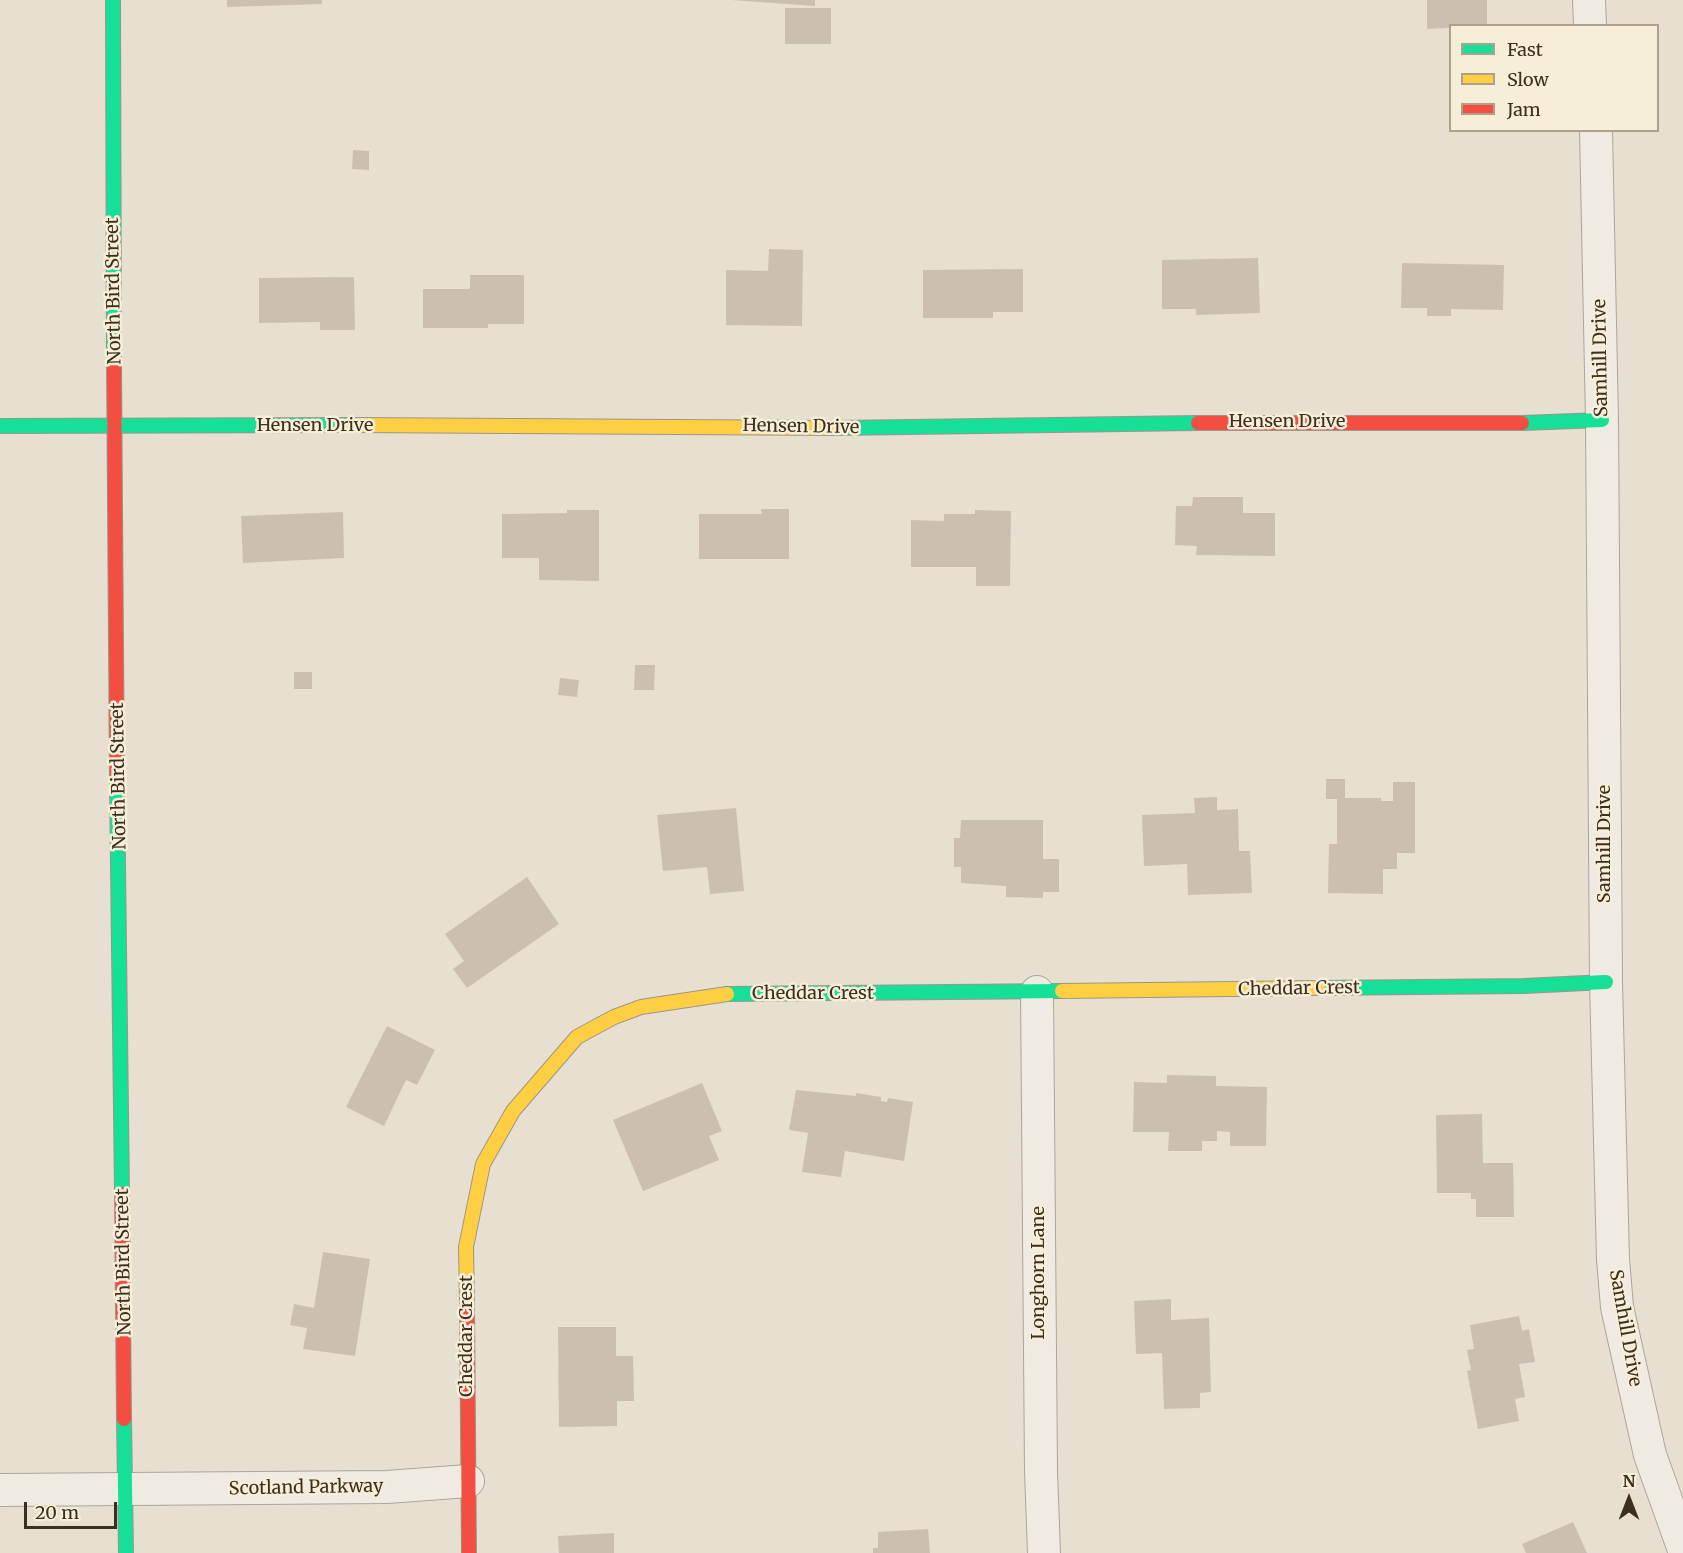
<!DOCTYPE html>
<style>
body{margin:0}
#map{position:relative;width:1683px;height:1553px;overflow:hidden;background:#e7e0d1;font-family:Merriweather,serif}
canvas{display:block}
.legend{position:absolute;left:1449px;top:24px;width:210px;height:108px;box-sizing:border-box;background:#f7eed8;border:2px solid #ada18e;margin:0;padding:8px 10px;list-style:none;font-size:18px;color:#3d2e20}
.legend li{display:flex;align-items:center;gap:12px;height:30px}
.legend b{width:30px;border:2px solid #ada18e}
.north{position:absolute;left:1599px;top:1469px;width:60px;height:60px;-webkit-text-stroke:4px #f7eed8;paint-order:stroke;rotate:0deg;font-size:16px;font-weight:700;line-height:24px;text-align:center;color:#3d2e20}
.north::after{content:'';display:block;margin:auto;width:21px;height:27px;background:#3d2e20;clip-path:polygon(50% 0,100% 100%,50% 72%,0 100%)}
.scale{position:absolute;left:24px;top:1502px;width:93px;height:27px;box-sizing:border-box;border:3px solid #3d2e20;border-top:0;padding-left:8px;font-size:18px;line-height:21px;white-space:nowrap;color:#3d2e20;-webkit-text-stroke:4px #f7eed8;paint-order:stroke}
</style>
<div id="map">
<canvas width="1683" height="1553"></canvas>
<ul class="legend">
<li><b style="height:8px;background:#16e098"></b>Fast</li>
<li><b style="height:8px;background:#ffcf43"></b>Slow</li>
<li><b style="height:8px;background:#f24e42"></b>Jam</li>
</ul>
<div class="north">N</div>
<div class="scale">20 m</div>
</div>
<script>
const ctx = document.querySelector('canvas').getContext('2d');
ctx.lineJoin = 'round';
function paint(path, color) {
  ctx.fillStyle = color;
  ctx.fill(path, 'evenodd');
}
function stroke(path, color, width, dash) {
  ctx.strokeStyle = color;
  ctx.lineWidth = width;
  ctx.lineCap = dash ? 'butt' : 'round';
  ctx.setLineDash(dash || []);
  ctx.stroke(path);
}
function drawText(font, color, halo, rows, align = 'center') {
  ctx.font = font + ' Merriweather,serif';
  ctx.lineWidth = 5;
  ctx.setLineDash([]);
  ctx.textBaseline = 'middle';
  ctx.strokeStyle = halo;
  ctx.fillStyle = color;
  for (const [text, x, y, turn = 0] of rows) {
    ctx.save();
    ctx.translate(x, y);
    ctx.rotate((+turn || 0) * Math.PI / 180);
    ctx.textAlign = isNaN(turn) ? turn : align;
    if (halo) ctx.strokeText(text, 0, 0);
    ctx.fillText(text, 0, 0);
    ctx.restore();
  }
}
paint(new Path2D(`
 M 227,0 L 322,0 L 322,4 L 227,7 Z
 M 731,0 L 815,0 L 815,6 Z
 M 1427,0 L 1487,0 L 1487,26 L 1427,29 Z
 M 785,8 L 831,8 L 831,44 L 785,44 Z
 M 353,150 L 369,151 L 369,170 L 352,169 Z
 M 769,249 L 803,250 L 802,326 L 726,325 L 726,270 L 768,271 Z
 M 1258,258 L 1260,313 L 1196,315 L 1196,309 L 1162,309 L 1162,260 Z
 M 1402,263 L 1504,265 L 1503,310 L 1451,309 L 1451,316 L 1427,316 L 1427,308 L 1401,308 Z
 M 1023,269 L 1023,312 L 993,312 L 993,318 L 923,318 L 923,270 Z
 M 470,275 L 524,275 L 524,324 L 488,324 L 488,328 L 423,328 L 423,289 L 470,289 Z
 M 354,277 L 355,330 L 320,330 L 320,322 L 259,323 L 259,278 Z
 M 1193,497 L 1243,497 L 1243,513 L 1275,513 L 1275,556 L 1196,555 L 1197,546 L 1175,545 L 1176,506 L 1192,506 Z
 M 761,509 L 789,509 L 789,559 L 699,559 L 699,514 L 762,514 Z
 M 567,510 L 599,510 L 599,581 L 539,580 L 539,558 L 502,558 L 502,514 L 567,513 Z
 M 975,510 L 1011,511 L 1010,586 L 976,586 L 976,567 L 911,567 L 911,520 L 944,521 L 944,514 L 975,514 Z
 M 343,512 L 344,558 L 243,563 L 241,516 Z
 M 635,665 L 655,665 L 654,690 L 634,690 Z
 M 294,672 L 312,672 L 312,689 L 294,689 Z
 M 560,678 L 579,680 L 577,697 L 558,695 Z
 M 1326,779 L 1345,779 L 1345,798 L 1381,798 L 1381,801 L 1393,801 L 1393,782 L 1415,782 L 1415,853 L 1397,853 L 1397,869 L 1383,869 L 1383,894 L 1328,893 L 1329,844 L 1337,844 L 1337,799 L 1326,799 Z
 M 1217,797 L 1217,810 L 1238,809 L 1239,851 L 1250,851 L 1252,893 L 1188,895 L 1187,864 L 1144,866 L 1142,815 L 1195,813 L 1194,798 Z
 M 736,808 L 744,891 L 710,894 L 707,867 L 663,871 L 657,815 Z
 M 961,820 L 1043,820 L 1043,859 L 1059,859 L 1059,892 L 1043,892 L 1043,898 L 1006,897 L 1006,886 L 961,883 L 961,867 L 954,867 L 954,838 L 960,838 Z
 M 527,877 L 559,924 L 467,988 L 453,969 L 464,961 L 445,934 Z
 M 387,1026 L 435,1050 L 417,1085 L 406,1080 L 384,1126 L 346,1107 Z
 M 1167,1075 L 1216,1076 L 1216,1086 L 1267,1087 L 1266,1146 L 1230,1146 L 1230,1132 L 1217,1131 L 1217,1141 L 1202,1141 L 1202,1151 L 1168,1151 L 1169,1132 L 1133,1132 L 1134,1082 L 1167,1083 Z
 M 702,1083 L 722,1131 L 709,1136 L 719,1160 L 643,1191 L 613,1120 Z
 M 796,1090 L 856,1096 L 856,1093 L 881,1097 L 881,1101 L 887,1102 L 888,1098 L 913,1102 L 904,1161 L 845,1151 L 841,1177 L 802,1172 L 808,1133 L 789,1130 Z
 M 1482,1114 L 1483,1163 L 1513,1163 L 1514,1217 L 1476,1217 L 1476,1199 L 1471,1199 L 1471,1193 L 1437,1193 L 1436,1115 Z
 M 323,1252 L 370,1259 L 355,1356 L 303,1349 L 307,1328 L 290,1325 L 294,1304 L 314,1308 Z
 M 1171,1299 L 1171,1320 L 1209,1318 L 1211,1392 L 1200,1393 L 1200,1408 L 1164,1409 L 1162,1353 L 1136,1354 L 1134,1301 Z
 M 1519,1316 L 1522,1331 L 1529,1329 L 1535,1362 L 1519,1364 L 1525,1397 L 1515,1399 L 1519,1421 L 1478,1429 L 1467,1371 L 1471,1370 L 1467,1350 L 1474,1349 L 1470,1325 Z
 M 558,1327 L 616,1327 L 616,1356 L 633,1356 L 634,1401 L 617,1401 L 617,1426 L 559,1427 Z
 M 1573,1522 L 1587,1553 L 1526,1553 L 1522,1544 Z
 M 928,1529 L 930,1553 L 873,1553 L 873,1548 L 878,1548 L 878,1532 Z
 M 614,1533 L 614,1553 L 559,1553 L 558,1536 Z`), '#cbbfb2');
const street = new Path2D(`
 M 1589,0 L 1590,26
 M 1596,130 L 1602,420 L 1606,982 L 1613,1259 L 1617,1307 L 1650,1455 L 1683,1547
 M 1037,992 L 1041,1471 L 1044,1553
 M 0,1490 L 387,1487 L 468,1481`);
const fast = new Path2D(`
 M 113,0 L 114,364
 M 1522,423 L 1602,420
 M 0,426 L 349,425
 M 837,428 L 1198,423
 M 117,782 L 122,1194
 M 1318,988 L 1524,986 L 1606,982
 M 727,994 L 1062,991
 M 124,1419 L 126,1553`);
const slow = new Path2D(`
 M 349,425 L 837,428
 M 1062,991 L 1318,988
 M 467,1303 L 466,1247 L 483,1164 L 513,1111 L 577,1037 L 614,1017 L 641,1007 L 727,994`);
const jam = new Path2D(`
 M 114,364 L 117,782
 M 1198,423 L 1522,423
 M 122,1194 L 124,1419
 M 467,1303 L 469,1553`);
stroke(street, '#ada599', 34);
stroke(fast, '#9c958a', 16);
stroke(slow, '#9c958a', 16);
stroke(jam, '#9c958a', 16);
stroke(street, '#efebe3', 32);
stroke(fast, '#16e098', 14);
stroke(slow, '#ffcf43', 14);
stroke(jam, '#f24e42', 14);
drawText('18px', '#3d2e20', '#f7eed8', [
 ["North Bird Street",114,291,-91],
 ["Samhill Drive",1601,358,-91],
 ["Hensen Drive",1287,422],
 ["Hensen Drive",315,426],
 ["Hensen Drive",801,427,1],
 ["North Bird Street",119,776,-91],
 ["Samhill Drive",1605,844,-90],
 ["Cheddar Crest",1299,989,-1],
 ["Cheddar Crest",813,994],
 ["North Bird Street",124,1262,-91],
 ["Longhorn Lane",1039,1273,-90],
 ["Samhill Drive",1625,1328,80],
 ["Cheddar Crest",467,1336,-90],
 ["Scotland Parkway",306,1488,-1]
]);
</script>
